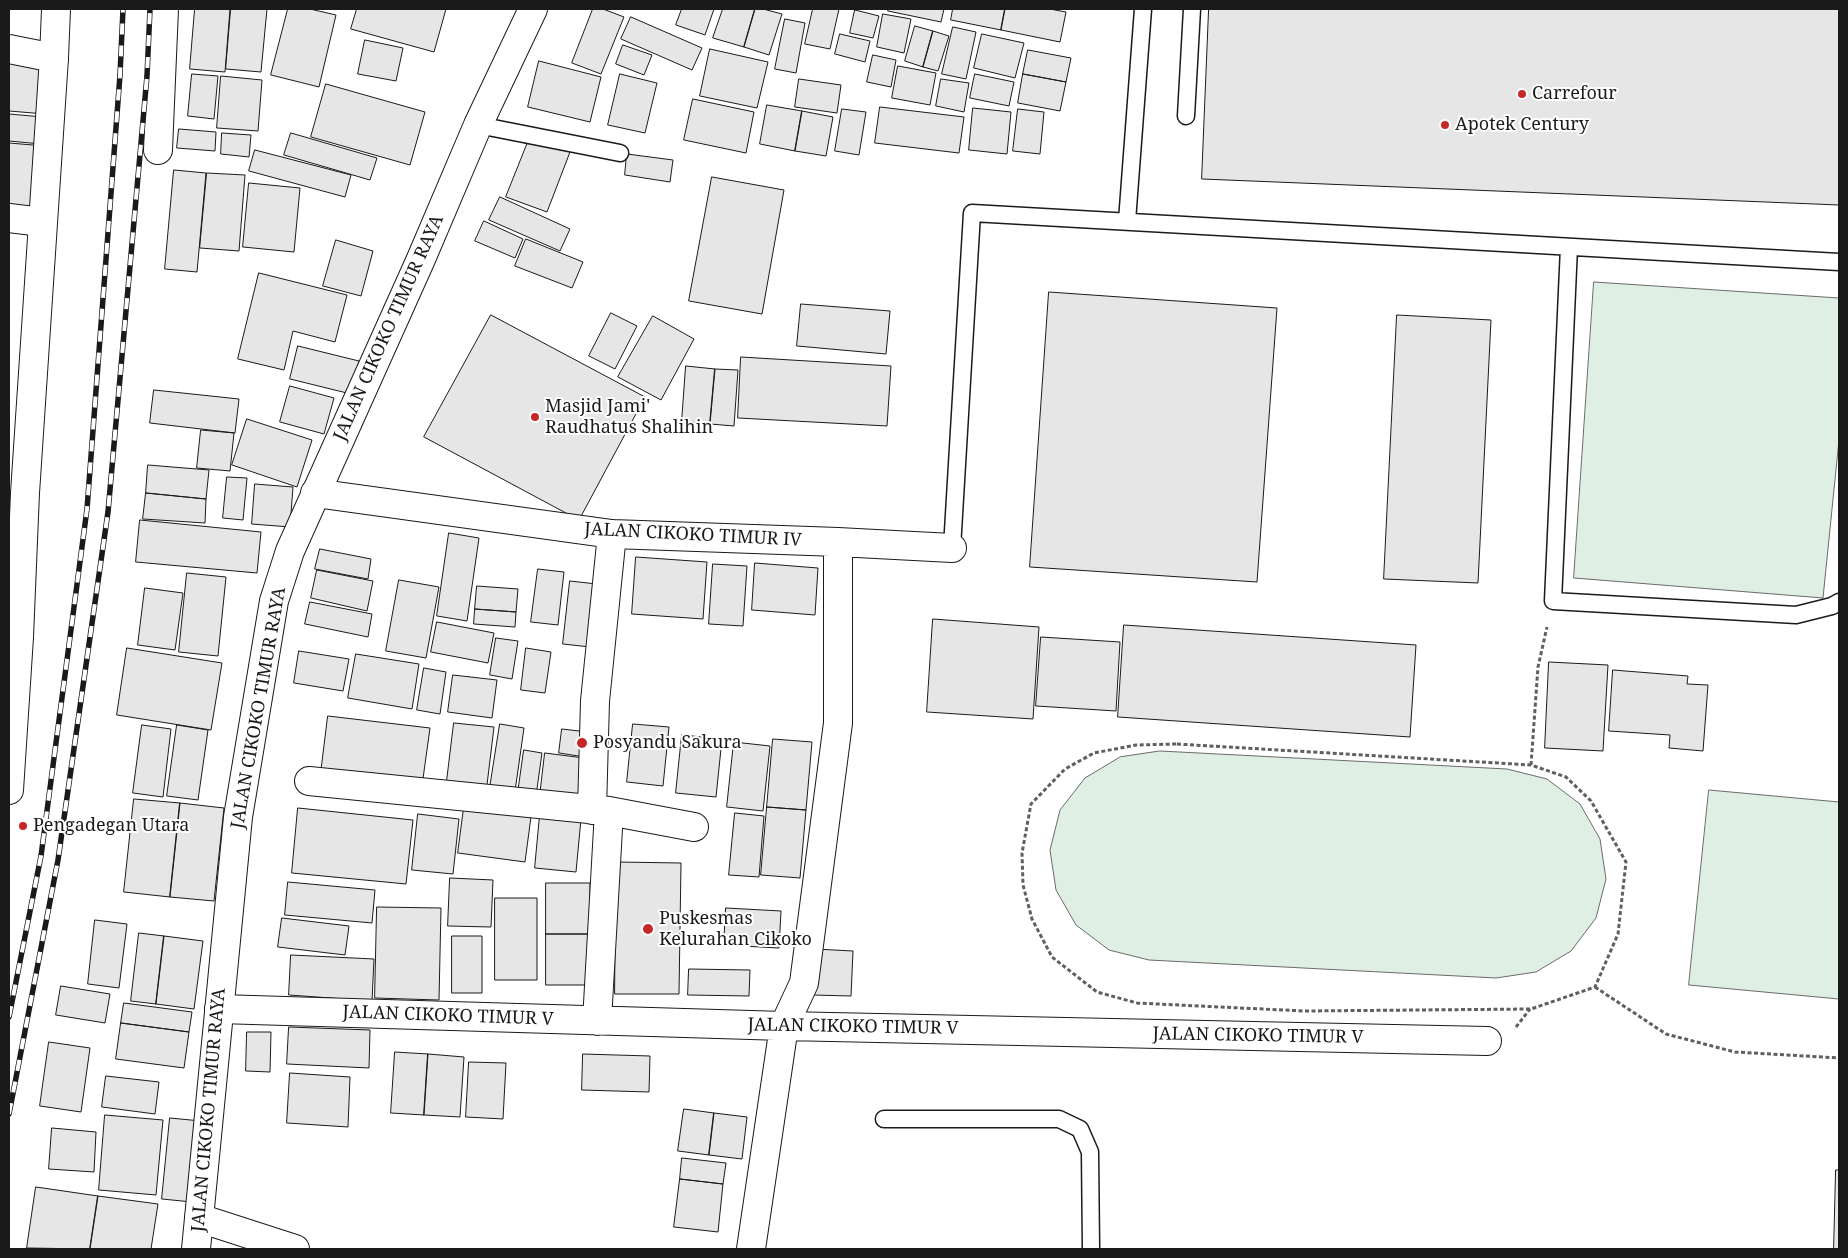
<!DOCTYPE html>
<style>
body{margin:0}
#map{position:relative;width:1848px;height:1258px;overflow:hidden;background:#fff;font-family:"Noto Serif",serif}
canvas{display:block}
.frame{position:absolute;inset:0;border:10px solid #1a1a1a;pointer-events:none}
</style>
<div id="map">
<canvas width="1848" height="1258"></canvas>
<div class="frame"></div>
</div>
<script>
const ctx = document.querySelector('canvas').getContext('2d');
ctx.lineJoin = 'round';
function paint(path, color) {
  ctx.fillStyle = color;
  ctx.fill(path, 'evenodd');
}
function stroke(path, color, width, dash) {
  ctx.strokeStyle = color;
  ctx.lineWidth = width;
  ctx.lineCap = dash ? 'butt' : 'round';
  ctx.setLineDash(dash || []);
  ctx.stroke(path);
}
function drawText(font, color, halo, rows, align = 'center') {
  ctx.font = font + ' "Noto Serif",serif';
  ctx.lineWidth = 4;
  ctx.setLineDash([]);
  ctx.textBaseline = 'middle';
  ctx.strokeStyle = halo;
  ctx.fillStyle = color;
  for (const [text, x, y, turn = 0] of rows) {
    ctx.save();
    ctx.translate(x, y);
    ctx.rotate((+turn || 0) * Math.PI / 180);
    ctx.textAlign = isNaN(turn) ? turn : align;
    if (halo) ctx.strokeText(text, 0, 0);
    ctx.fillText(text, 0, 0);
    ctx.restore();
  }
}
const green = new Path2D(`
 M 1594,282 L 1839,298 L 1839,440 L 1823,598 L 1574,578 Z
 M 1160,751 L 1507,769 L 1547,779 L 1580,804 L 1600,839 L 1606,879 L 1596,918 L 1571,951 L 1536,972 L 1496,978 L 1149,960 L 1109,950 L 1076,925 L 1056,890 L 1050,850 L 1060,810 L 1085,778 L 1120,757 Z
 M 1709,790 L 1839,802 L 1839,999 L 1689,985 Z`);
paint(green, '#e0efe3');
stroke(green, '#6a6a6a', 1);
const building = new Path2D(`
 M 195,9 L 230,9 L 225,72 L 190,69 Z
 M 231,9 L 267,9 L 261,72 L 226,69 Z
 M 288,9 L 310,9 L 336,15 L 319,87 L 271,75 Z
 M 357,9 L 446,9 L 434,52 L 351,29 Z
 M 593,9 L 603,9 L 624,17 L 601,74 L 572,63 Z
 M 682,9 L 714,9 L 705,35 L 676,25 Z
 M 723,9 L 755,9 L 744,47 L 713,38 Z
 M 755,9 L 763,9 L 782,14 L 769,55 L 744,47 Z
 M 813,9 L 839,9 L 830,49 L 805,44 Z
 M 889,9 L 944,9 L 941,22 L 888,11 Z
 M 953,9 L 1005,9 L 1001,30 L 951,20 Z
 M 1005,9 L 1050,9 L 1066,12 L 1060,42 L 1001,30 Z
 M 1209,9 L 1839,9 L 1839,205 L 1202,179 Z
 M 855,10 L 879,16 L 873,38 L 850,33 Z
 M 883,14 L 911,19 L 904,53 L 877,47 Z
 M 631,17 L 702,48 L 692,70 L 621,39 Z
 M 785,19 L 805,23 L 796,73 L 775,69 Z
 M 915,26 L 933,31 L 923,67 L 905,61 Z
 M 953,27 L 976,32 L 966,79 L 942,74 Z
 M 933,31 L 949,36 L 938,71 L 923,67 Z
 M 840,34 L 870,41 L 865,62 L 835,54 Z
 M 982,34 L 1024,43 L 1015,78 L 974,68 Z
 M 365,40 L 403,48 L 396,81 L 358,74 Z
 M 623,45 L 652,55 L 644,75 L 616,64 Z
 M 710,49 L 768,62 L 757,108 L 700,96 Z
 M 1028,50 L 1071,58 L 1066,82 L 1023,74 Z
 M 9,55 L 50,58 L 45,114 L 9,111 Z
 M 873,55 L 896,60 L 891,87 L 867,82 Z
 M 539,61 L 601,77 L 590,122 L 528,107 Z
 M 898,66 L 936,73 L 930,105 L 892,98 Z
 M 192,74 L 218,76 L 214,119 L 188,116 Z
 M 620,74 L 657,83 L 645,133 L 608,125 Z
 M 975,74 L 1014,82 L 1009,106 L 970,98 Z
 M 1023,74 L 1066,82 L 1060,111 L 1018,103 Z
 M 221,76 L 262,80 L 258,131 L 217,128 Z
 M 799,79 L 841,85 L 837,113 L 795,107 Z
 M 941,79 L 969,83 L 964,112 L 936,106 Z
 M 326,84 L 425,112 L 410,165 L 311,137 Z
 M 693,99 L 754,112 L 746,153 L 684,140 Z
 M 767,105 L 802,111 L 795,151 L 760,144 Z
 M 880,107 L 964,117 L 959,153 L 875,143 Z
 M 973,108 L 1011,112 L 1007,154 L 969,150 Z
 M 842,109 L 866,112 L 859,155 L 835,151 Z
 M 1018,109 L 1044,112 L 1040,154 L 1013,151 Z
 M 802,111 L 833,117 L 826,156 L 795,151 Z
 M 9,114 L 43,117 L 41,144 L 9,141 Z
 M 179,129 L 216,132 L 215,151 L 177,148 Z
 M 222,133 L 251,135 L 249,157 L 221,154 Z
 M 291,133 L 377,158 L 370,180 L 284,155 Z
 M 530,137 L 570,152 L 547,212 L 506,197 Z
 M 9,143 L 45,146 L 40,217 L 9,215 Z
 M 255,150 L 351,175 L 345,197 L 249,171 Z
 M 627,154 L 673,160 L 670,182 L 625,175 Z
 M 174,170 L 206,173 L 197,272 L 165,269 Z
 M 207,173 L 245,175 L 239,251 L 200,248 Z
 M 712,177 L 784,190 L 762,314 L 689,301 Z
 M 249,183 L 300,188 L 294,252 L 243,247 Z
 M 500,197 L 570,229 L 560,251 L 489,220 Z
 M 484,221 L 523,239 L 515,258 L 475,241 Z
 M 526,239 L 583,262 L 572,288 L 515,266 Z
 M 336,240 L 373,251 L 361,296 L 323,286 Z
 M 259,273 L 347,295 L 335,342 L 293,331 L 284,370 L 238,359 Z
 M 1049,292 L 1277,308 L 1257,582 L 1030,567 Z
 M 801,304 L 890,311 L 886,354 L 797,346 Z
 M 611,313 L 637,326 L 615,369 L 589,356 Z
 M 491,315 L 645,397 L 579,520 L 424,437 Z
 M 1397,315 L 1491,320 L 1478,583 L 1384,579 Z
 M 653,316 L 694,339 L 661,400 L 618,377 Z
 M 298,346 L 359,361 L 351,394 L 290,379 Z
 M 741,357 L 891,366 L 887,426 L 738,418 Z
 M 686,366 L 715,369 L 710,424 L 682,421 Z
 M 715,369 L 738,370 L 734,426 L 710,424 Z
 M 290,386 L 334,398 L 324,434 L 280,422 Z
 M 154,390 L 239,399 L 235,433 L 150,423 Z
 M 247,419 L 312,440 L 297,487 L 232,465 Z
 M 201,430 L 234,433 L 230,471 L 197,468 Z
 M 148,465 L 209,470 L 206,499 L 146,493 Z
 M 227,477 L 247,478 L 243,520 L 223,518 Z
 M 255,484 L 293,487 L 290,527 L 252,524 Z
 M 146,493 L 206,499 L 205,523 L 143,519 Z
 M 9,496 L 16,497 L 12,552 L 9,552 Z
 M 140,520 L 261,532 L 257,573 L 136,562 Z
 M 449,533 L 479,538 L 467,621 L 437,616 Z
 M 320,549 L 371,559 L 368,579 L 315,569 Z
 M 636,557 L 707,562 L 703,619 L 632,614 Z
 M 755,563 L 818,568 L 815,615 L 752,610 Z
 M 713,564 L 747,566 L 743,626 L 709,624 Z
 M 538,569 L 564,572 L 558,625 L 531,622 Z
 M 317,570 L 373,581 L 367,611 L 311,598 Z
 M 187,573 L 226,577 L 218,656 L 179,652 Z
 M 399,580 L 439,587 L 426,658 L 386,651 Z
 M 570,581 L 606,585 L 599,648 L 563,644 Z
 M 477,586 L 518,589 L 516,612 L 475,609 Z
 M 145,588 L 183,593 L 175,650 L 138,645 Z
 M 310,602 L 372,614 L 368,637 L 305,624 Z
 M 475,609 L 516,612 L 515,627 L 474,624 Z
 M 933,619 L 1039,627 L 1033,719 L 927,712 Z
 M 437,622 L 494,633 L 488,663 L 431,652 Z
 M 1124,625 L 1416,645 L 1410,737 L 1118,717 Z
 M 1041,637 L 1120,642 L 1116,711 L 1036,706 Z
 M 496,638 L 518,641 L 512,679 L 490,675 Z
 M 127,648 L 222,663 L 211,730 L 117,715 Z
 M 526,648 L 551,652 L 545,693 L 521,690 Z
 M 299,651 L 349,659 L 343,691 L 294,683 Z
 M 356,654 L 419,664 L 412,709 L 348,698 Z
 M 1549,662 L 1608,665 L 1603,751 L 1545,748 Z
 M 424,668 L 446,672 L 440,714 L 417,710 Z
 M 1613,670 L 1688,676 L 1687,684 L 1708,685 L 1703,751 L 1669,748 L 1670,735 L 1609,731 Z
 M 453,675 L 497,680 L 492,718 L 448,712 Z
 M 328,716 L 430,728 L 422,786 L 321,773 Z
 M 454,723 L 494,727 L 486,793 L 446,789 Z
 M 500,724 L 524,728 L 514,798 L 489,794 Z
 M 633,724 L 669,727 L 663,786 L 627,782 Z
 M 142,725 L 171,729 L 163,797 L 133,793 Z
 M 177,725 L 208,730 L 198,800 L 167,796 Z
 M 562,729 L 588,732 L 585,757 L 559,753 Z
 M 682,735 L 722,739 L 716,797 L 676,793 Z
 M 773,739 L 812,742 L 806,810 L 767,807 Z
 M 734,742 L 770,746 L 763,811 L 727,807 Z
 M 524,750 L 542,753 L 535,803 L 517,800 Z
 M 545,753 L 584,758 L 578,808 L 539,804 Z
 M 134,799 L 180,803 L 170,897 L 124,892 Z
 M 465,800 L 532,809 L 525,862 L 458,853 Z
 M 180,803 L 224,808 L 214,901 L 170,897 Z
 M 767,807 L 806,810 L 800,878 L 761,875 Z
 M 298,808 L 413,820 L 406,884 L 292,873 Z
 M 735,813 L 764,816 L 759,877 L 729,875 Z
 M 418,814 L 459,819 L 453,874 L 412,870 Z
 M 540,815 L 581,819 L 576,872 L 535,868 Z
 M 616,862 L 681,863 L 679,994 L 615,994 Z
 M 450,878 L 493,880 L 491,927 L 448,926 Z
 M 288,882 L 375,890 L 372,923 L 285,915 Z
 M 546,883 L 590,883 L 590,934 L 546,934 Z
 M 495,898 L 537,898 L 537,980 L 495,980 Z
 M 377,907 L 441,908 L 439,1000 L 375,998 Z
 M 726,908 L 781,911 L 779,948 L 724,945 Z
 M 282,918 L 349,926 L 345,955 L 278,947 Z
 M 95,920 L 127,924 L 119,988 L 88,984 Z
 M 139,933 L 164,936 L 156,1004 L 131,1001 Z
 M 546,934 L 590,934 L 591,985 L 546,985 Z
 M 164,936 L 203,941 L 194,1009 L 156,1004 Z
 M 452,936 L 482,936 L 482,993 L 452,993 Z
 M 815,949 L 853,951 L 851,996 L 813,995 Z
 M 291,955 L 374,959 L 372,1001 L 289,995 Z
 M 689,969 L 750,970 L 749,996 L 688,995 Z
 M 61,986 L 110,994 L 105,1023 L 56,1015 Z
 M 124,1003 L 192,1012 L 189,1032 L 121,1023 Z
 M 121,1023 L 189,1032 L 184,1068 L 116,1059 Z
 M 289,1027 L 370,1030 L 369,1068 L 287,1064 Z
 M 247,1032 L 271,1032 L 270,1072 L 246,1071 Z
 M 49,1042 L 90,1048 L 81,1112 L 40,1106 Z
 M 395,1052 L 428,1054 L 424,1115 L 391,1113 Z
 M 428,1054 L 464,1057 L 460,1117 L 424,1115 Z
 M 583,1054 L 650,1056 L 649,1092 L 582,1090 Z
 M 469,1062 L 506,1063 L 503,1119 L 466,1117 Z
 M 290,1073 L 350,1077 L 348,1127 L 287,1123 Z
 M 106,1076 L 159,1082 L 155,1114 L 102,1107 Z
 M 684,1109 L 714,1113 L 709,1155 L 678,1151 Z
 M 714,1113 L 747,1117 L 742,1159 L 709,1155 Z
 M 105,1115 L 163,1120 L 156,1195 L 99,1190 Z
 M 170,1118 L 201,1121 L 192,1202 L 162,1199 Z
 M 52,1128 L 96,1132 L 94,1172 L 49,1169 Z
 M 682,1158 L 726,1163 L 723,1184 L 680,1179 Z
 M 1836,1170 L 1839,1170 L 1839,1249 L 1834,1249 Z
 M 680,1179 L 723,1184 L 718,1232 L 674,1227 Z
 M 36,1187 L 98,1196 L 90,1249 L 27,1248 Z
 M 98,1196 L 158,1204 L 151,1249 L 90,1249 Z`);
paint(building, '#e6e6e6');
stroke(building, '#1a1a1a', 1);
const lane = new Path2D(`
 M 1186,116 L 1192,9
 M 478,125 L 620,153
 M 1127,221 L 1143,9
 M 1569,247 L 1553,601 L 1796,615 L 1832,606 L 1839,602
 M 952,548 L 972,213 L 1839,262
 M 884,1119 L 1059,1119 L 1080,1129 L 1090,1152 L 1091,1249`);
const street = new Path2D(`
 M 9,49 L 54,58
 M 158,150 L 164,9
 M 9,218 L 42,222
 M 315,493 L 612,534 L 838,542 L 952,548
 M 309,781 L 609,811 L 694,827
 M 592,810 L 595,701 L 612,534
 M 219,1009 L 784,1026 L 1487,1041
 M 597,1021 L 609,811
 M 199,1218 L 295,1249
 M 751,1249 L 784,1026 L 804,983 L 838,723 L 838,542`);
const secondary = new Path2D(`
 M 9,790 L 19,637 L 25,493 L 54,58 L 56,9
 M 196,1249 L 238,817 L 274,601 L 290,551 L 421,259 L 478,125 L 533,9`);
stroke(lane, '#1a1a1a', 19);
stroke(street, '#1a1a1a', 30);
stroke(secondary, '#1a1a1a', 30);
stroke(new Path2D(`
 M 1177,744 L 1531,765 L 1566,777 L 1591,801 L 1626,862 L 1618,934 L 1595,987 L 1531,1009 L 1304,1011 L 1137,1003 L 1097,992 L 1052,957 L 1032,919 L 1023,885 L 1022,853 L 1031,804 L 1065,769 L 1094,753 L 1136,745 Z
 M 1531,765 L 1538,667 L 1547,627
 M 1595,987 L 1666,1034 L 1735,1052 L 1839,1058
 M 1516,1027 L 1530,1009`), '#5f5f5f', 3, [4, 2.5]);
stroke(lane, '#fff', 16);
stroke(street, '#fff', 28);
stroke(secondary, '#fff', 28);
const rail = new Path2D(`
 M 9,1017 L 41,856 L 87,509 L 120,75 L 123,9
 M 9,1114 L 58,860 L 108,512 L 147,76 L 150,9`);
stroke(rail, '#1a1a1a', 5.5);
stroke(rail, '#fff', 4, [11]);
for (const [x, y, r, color] of [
 [1522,94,5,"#c62828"],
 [1445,125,5,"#c62828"],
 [535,417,5,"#c62828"],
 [582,743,6,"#c62828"],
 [23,826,5,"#c62828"],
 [648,929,6,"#c62828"]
]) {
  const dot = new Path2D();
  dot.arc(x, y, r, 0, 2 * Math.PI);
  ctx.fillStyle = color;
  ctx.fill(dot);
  stroke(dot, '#fff', 2);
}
drawText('18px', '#1a1a1a', '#fff', [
 ["Carrefour",1532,94],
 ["Apotek Century",1455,125],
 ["Masjid Jami'",545,407],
 ["Raudhatus Shalihin",545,428],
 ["Posyandu Sakura",593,743],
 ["Pengadegan Utara",33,826],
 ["Puskesmas",659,919],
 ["Kelurahan Cikoko",659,940]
], 'left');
drawText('18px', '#1a1a1a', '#fff', [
 ["JALAN CIKOKO TIMUR RAYA",389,328,-66],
 ["JALAN CIKOKO TIMUR IV",693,535,3],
 ["JALAN CIKOKO TIMUR RAYA",259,708,-80],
 ["JALAN CIKOKO TIMUR V",448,1016,2],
 ["JALAN CIKOKO TIMUR V",853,1027,1],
 ["JALAN CIKOKO TIMUR V",1258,1036,1],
 ["JALAN CIKOKO TIMUR RAYA",209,1110,-85]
]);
</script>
